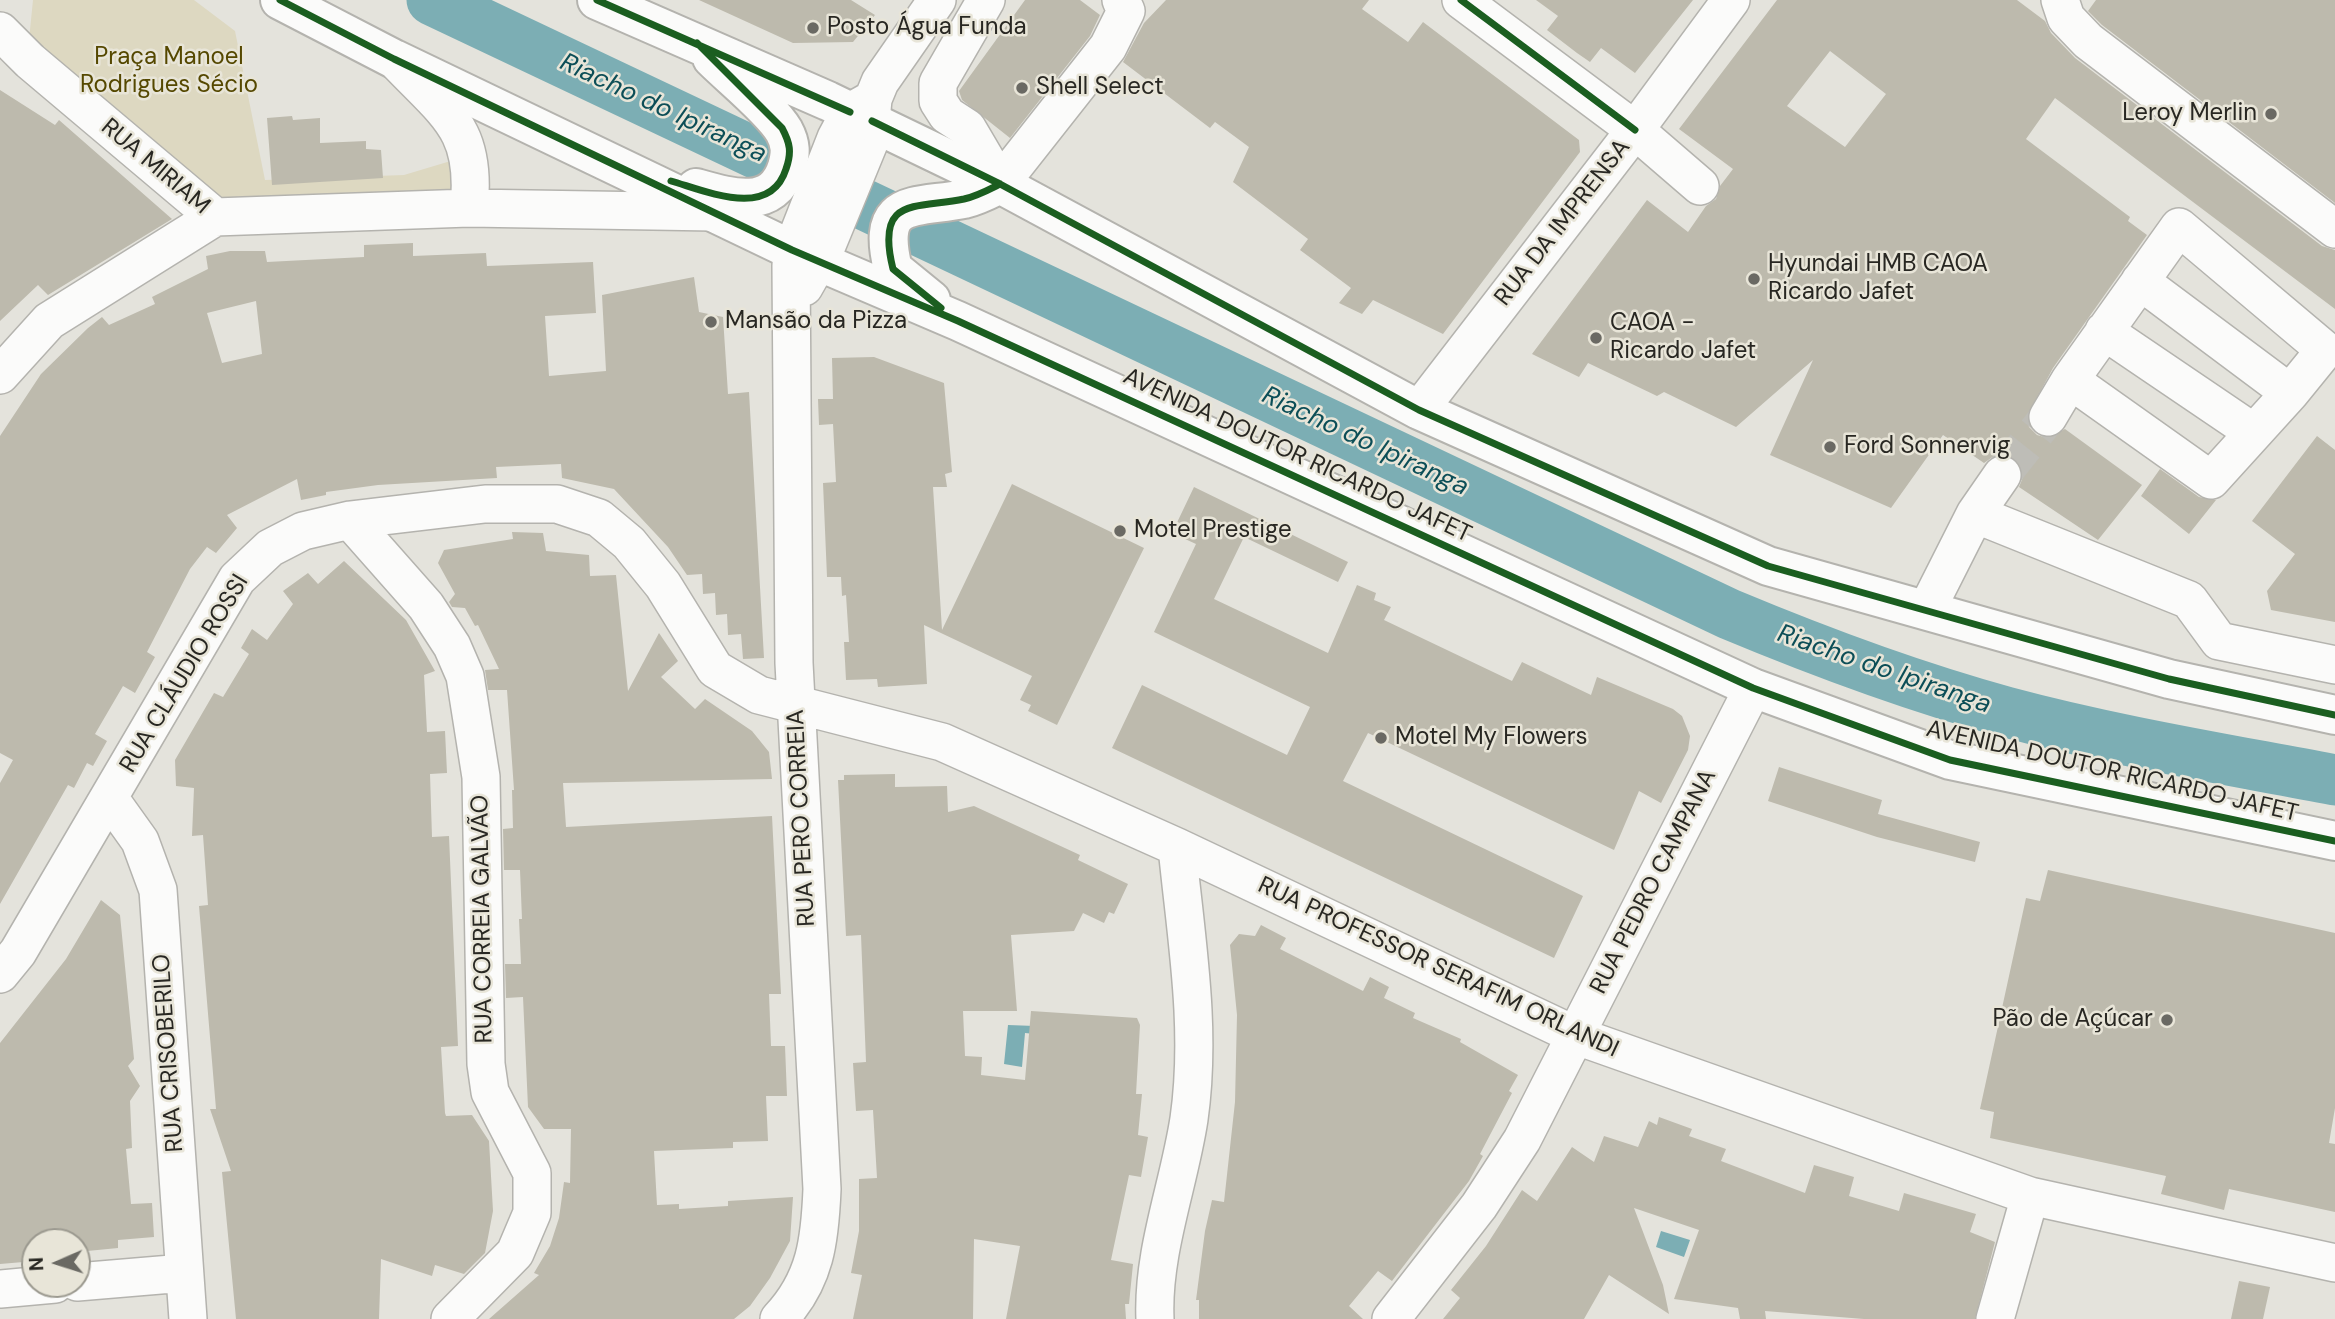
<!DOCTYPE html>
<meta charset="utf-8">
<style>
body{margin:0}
#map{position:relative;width:2335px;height:1319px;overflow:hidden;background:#e4e3dc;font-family:"DM Sans",sans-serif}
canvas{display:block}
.north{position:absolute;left:21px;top:1228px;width:70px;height:70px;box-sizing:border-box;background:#e8e5d8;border:2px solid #9b998f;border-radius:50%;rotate:267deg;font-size:19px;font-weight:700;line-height:28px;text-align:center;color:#282722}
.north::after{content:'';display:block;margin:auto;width:24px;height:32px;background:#6a6963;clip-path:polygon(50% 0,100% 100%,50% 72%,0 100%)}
</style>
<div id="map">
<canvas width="2335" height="1319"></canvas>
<div class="north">N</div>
</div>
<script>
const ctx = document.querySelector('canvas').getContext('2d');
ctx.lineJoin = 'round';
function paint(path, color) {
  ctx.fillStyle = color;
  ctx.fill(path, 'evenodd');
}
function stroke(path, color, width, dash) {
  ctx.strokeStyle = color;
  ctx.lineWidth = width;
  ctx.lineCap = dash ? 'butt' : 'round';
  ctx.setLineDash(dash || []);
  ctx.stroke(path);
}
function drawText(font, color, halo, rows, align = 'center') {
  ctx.font = font + ' "DM Sans",sans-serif';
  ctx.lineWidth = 5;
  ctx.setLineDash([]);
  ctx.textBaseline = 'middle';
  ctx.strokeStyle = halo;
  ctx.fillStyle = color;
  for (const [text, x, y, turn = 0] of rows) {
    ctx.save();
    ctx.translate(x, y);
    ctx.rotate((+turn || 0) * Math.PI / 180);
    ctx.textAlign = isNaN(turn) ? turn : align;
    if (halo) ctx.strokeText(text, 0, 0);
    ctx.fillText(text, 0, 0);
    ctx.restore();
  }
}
paint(new Path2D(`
 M 33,0 L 194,0 L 235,31 L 265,180 L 404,175 L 454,160 L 458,191 L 216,213 L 29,40 Z`), '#ddd8c1');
paint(new Path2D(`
 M 1008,1025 L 1035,1026 L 1035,1034 L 1025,1033 L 1022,1067 L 1004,1064 Z
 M 1661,1231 L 1690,1240 L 1684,1257 L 1656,1247 Z`), '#7caeb4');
stroke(new Path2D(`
 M 432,0 L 1729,614 C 1820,652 1911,686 2006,712 C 2114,741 2225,759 2335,780`), '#7caeb4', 51);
paint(new Path2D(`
 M 699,0 L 851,0 L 875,15 L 853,42 L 793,43 Z
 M 1025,0 L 1080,0 L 1100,15 L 1090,36 L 1010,138 L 962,100 L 959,91 Z
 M 1166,0 L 1369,0 L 1362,9 L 1408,42 L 1423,22 L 1579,140 L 1580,152 L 1443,334 L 1373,300 L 1362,314 L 1339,303 L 1351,288 L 1300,250 L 1308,239 L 1233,182 L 1249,147 L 1215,122 L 1210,128 L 1123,62 L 1144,23 Z
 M 1536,0 L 1693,0 L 1635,73 L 1601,48 L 1590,62 L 1577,53 L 1547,30 L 1558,16 Z
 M 1777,0 L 2017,0 L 2045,21 L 2051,33 L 2075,58 L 2322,246 L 2335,250 L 2335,309 L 2055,98 L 2026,139 L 2130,217 L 2128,221 L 2147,235 L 2053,368 L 2027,416 L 2029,427 L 2037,435 L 2048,438 L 2065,429 L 2142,485 L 2098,540 L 2019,487 L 2023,477 L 2021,467 L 2013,457 L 2004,454 L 1994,456 L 1984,463 L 1943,435 L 1891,508 L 1770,455 L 1813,360 L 1736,427 L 1664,392 L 1657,396 L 1588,363 L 1579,377 L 1532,354 L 1647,200 L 1688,232 L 1706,206 L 1716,199 L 1720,186 L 1733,169 L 1679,129 ZM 1830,51 L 1886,94 L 1845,147 L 1787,106 Z
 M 2096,0 L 2335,0 L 2335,203 L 2102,25 L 2088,11 Z
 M 0,90 L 55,125 L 59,120 L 172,219 L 48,295 L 38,285 L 0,321 Z
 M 292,116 L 293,120 L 320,118 L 320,143 L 366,141 L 366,149 L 381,150 L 383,178 L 272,185 L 267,118 Z
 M 413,243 L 413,256 L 486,253 L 487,266 L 593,262 L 596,313 L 545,316 L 549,376 L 606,371 L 602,295 L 694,277 L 699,312 L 723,317 L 728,394 L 749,392 L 764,658 L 743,659 L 741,634 L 728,635 L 727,614 L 716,615 L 715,593 L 703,594 L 702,574 L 687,575 L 668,547 L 614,489 L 562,478 L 561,464 L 496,467 L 497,478 L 378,485 L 326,492 L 326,495 L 301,500 L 297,479 L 227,515 L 237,528 L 216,553 L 207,547 L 190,569 L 147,652 L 155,657 L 135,693 L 123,686 L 95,734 L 107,741 L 93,766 L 87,763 L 74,788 L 68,785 L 0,904 L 0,783 L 13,760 L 0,753 L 0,436 L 41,374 L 88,328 L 102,317 L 109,325 L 155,304 L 152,297 L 208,269 L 206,256 L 230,251 L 265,251 L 267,262 L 364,257 L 364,245 ZM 256,301 L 262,354 L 222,363 L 207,313 Z
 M 874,357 L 944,383 L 952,472 L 945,474 L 947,487 L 933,487 L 942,630 L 1012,484 L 1144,548 L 1057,725 L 1028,711 L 1031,705 L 1020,700 L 1032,676 L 924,625 L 927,684 L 878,687 L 877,679 L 846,680 L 844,642 L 849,642 L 846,595 L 842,596 L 841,577 L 827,577 L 823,483 L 836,482 L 833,424 L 819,425 L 818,399 L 833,399 L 832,358 Z
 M 2317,436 L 2335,450 L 2335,622 L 2271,610 L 2267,591 L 2295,554 L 2252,521 Z
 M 2160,469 L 2199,497 L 2216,500 L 2189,534 L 2141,496 Z
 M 1194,487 L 1348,562 L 1338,582 L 1244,537 L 1214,599 L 1328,653 L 1357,585 L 1376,593 L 1374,600 L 1391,607 L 1384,620 L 1512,681 L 1522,662 L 1591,695 L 1597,677 L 1673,709 L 1682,716 L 1690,736 L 1688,750 L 1661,803 L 1639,791 L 1614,850 L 1368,733 L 1343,781 L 1583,896 L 1554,958 L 1112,748 L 1142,685 L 1287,755 L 1310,707 L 1154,632 L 1196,544 L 1172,533 Z
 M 512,532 L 543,533 L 546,551 L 589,555 L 590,576 L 616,575 L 628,691 L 659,633 L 678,661 L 661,677 L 695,709 L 705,699 L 752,731 L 769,752 L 772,779 L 563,783 L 566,827 L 772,816 L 781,994 L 769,994 L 771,1046 L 785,1046 L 787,1096 L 766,1096 L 768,1141 L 733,1142 L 733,1148 L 654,1151 L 657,1205 L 679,1204 L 679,1209 L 728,1206 L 728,1201 L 793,1197 L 790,1241 L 770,1278 L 750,1306 L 734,1319 L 489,1319 L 539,1275 L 534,1273 L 550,1246 L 559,1218 L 564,1182 L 570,1183 L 571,1129 L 544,1129 L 528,1107 L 523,997 L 506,998 L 505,964 L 521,964 L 519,919 L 522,919 L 520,870 L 504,870 L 503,829 L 513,828 L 512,790 L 514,790 L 507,690 L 488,690 L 485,670 L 499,669 L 478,625 L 475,626 L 465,608 L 452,607 L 449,602 L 455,594 L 438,563 L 444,550 L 513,539 Z
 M 344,561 L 406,620 L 435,671 L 424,675 L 427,732 L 445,731 L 447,773 L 430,774 L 432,837 L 449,836 L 458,1046 L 441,1047 L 445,1113 L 446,1116 L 472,1115 L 489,1141 L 493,1211 L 485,1253 L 464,1274 L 435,1265 L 432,1276 L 381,1259 L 379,1319 L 236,1319 L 222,1172 L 231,1171 L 210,1109 L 216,1109 L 199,906 L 208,905 L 203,835 L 192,836 L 194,788 L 176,786 L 175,760 L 214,693 L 223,697 L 249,654 L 241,648 L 252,629 L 267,640 L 293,604 L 283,591 L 308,573 L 318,584 Z
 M 1779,767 L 1882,800 L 1878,814 L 1980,842 L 1975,862 L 1877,837 L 1768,801 Z
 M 895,774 L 895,787 L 947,786 L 948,812 L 974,806 L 1080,855 L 1078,860 L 1128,884 L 1114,914 L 1109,912 L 1104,923 L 1083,913 L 1074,931 L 1011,935 L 1017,1011 L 963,1011 L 965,1056 L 982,1057 L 981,1075 L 1025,1080 L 1031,1011 L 1137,1018 L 1140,1025 L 1136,1094 L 1142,1094 L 1138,1135 L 1148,1137 L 1141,1177 L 1129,1175 L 1111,1260 L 1133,1264 L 1129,1304 L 1125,1304 L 1126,1319 L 1006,1319 L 1020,1246 L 974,1239 L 973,1319 L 853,1319 L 862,1275 L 851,1273 L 859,1231 L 859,1179 L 877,1178 L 873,1110 L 856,1111 L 853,1063 L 866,1062 L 861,935 L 846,936 L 838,780 L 844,780 L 844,775 Z
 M 2048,870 L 2335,933 L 2335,1108 L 2329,1143 L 2335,1144 L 2335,1212 L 2229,1189 L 2224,1210 L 2161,1194 L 2166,1176 L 1990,1138 L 1994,1112 L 1980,1109 L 2026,898 L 2040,901 Z
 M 101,900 L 120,915 L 134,1059 L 128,1066 L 140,1086 L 130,1101 L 132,1148 L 126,1149 L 131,1204 L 152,1203 L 154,1237 L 118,1240 L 118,1248 L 77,1252 L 77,1242 L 35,1242 L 35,1261 L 0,1264 L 0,1043 L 66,959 Z
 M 1261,925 L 1286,938 L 1280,949 L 1363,991 L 1370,977 L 1389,987 L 1384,998 L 1415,1013 L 1413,1018 L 1461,1039 L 1460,1042 L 1518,1075 L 1509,1091 L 1512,1093 L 1480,1154 L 1483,1156 L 1469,1181 L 1392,1281 L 1378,1271 L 1349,1306 L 1363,1319 L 1199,1319 L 1199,1300 L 1196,1300 L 1205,1231 L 1212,1200 L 1224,1202 L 1235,1102 L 1237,1015 L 1230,945 L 1239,934 L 1255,936 Z
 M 1659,1117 L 1692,1129 L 1689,1136 L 1726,1149 L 1721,1161 L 1805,1193 L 1814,1165 L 1854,1177 L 1849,1196 L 1899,1211 L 1904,1193 L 1976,1214 L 1970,1232 L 1995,1242 L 1975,1319 L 1864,1319 L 1765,1311 L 1766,1319 L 1740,1319 L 1738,1308 L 1674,1299 L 1699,1230 L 1634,1208 L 1663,1285 L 1669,1314 L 1609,1275 L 1584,1319 L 1443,1319 L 1460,1298 L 1451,1290 L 1486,1246 L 1522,1190 L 1537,1201 L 1572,1147 L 1594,1162 L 1604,1136 L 1638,1147 L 1649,1121 L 1657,1125 Z
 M 2239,1281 L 2270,1287 L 2263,1319 L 2231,1319 Z`), '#bdbaad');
stroke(new Path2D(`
 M 2002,475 L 2048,417`), '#bebdb7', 37, [37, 18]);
const minor = new Path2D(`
 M 986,0 L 938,83 L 938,101 L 947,115 L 967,128 L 1000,184 L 1108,47 L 1126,11 L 1121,0
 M 1461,0 L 1635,130 L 1700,186
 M 2060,0 L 2066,18 L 2088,41 L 2335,229
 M 0,31 L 30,61 L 215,217 L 469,208 L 714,212
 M 399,64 C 449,116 477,131 469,208
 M 804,287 L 825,250 L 869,143 L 873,99 L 880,82 L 937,0
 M 2104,331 L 2253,432
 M 0,375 L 49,321 L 215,217
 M 2070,380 L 2211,480 L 2290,393 L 2140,281
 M 1419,410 L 1635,130 L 1731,0
 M 2048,417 L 2070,380 L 2179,227 L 2325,350 L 2290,393
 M 1975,514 L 2002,475
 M 350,520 L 426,606 L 452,646 L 465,676 L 481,777 L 486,1064 L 490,1092 L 532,1173 L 532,1213 L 515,1253 L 450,1319
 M 1927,609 L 1975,514 L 2189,600 L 2219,641 L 2335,665
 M 110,799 L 140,841 L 158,890 L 188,1319
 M 0,974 L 18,952 L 237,579 L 270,548 L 303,531 L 350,520 L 485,504 L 557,504 L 599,518 L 629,543 L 663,585 L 715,669 L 759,695 L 942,742 L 1177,847 L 1577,1036 L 2030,1196 L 2335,1263
 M 77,1282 L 184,1273
 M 0,1289 L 55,1284
 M 779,1319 C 816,1280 820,1239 822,1189 L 794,663 L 791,266 L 792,250 L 836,138 L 850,112 L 873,99
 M 1155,1319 C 1152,1252 1179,1185 1189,1119 C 1202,1028 1186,938 1177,847
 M 1391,1319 L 1479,1206 L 1522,1140 L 1753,688
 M 1995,1319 L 2030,1196`);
const major = new Path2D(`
 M 280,0 L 394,59 L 792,250 L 958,321 L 1753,688 L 1950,760 L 2335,841
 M 597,0 L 828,101 L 1000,184 L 1419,410 L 1768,566 L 2169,679 L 2335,715
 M 696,188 C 731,198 773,211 787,167 C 791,153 791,144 784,131 C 771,109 732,78 712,58
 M 931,300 L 893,269 C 875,196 915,209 964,199 C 977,196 988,190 1000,184`);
stroke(minor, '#b4b3ae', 40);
stroke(major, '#b4b3ae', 42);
stroke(minor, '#fbfbfa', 37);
stroke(major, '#fbfbfa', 38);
stroke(new Path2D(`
 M 280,0 L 394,59 L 792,250 L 958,321 L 1753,688 L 1950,760 L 2335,841
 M 597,0 L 850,112
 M 1461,0 L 1635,130
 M 872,121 L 1000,184 L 1419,410 L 1768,566 L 2169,679 L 2335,715
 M 671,181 C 706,191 770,220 786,169 C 792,152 790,143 782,128 L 697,43
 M 941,308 L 893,269 C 875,196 915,209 964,199 C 977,196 988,190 1000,184`), '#1b5e20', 7);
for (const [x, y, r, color] of [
 [813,28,7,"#6a6963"],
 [1022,88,7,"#6a6963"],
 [2271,114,7,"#6a6963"],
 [1754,279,7,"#6a6963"],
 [711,322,7,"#6a6963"],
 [1596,338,7,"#6a6963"],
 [1830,447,7,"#6a6963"],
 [1120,531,7,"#6a6963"],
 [1381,738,7,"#6a6963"],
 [2167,1020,7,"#6a6963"]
]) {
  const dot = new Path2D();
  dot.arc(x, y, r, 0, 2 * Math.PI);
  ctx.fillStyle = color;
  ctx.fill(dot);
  stroke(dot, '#e8e5d8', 2.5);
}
drawText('24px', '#282722', '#e8e5d8', [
 ["Posto Água Funda",827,28],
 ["Shell Select",1036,88],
 ["Leroy Merlin",2257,114,"right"],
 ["Hyundai HMB CAOA",1768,265],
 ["Ricardo Jafet",1768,293],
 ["Mansão da Pizza",725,322],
 ["CAOA -",1610,324],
 ["Ricardo Jafet",1610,352],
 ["Ford Sonnervig",1844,447],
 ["Motel Prestige",1134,531],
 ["Motel My Flowers",1395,738],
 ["Pão de Açúcar",2153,1020,"right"]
], 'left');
drawText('24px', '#554800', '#e8e5d8', [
 ["Praça Manoel",169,58],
 ["Rodrigues Sécio",169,86]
]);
drawText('24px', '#282722', '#e8e5d8', [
 ["RUA MIRIAM",155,167,40],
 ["RUA DA IMPRENSA",1563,223,-52],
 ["AVENIDA DOUTOR RICARDO JAFET",1297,456,25],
 ["RUA CLÁUDIO ROSSI",185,674,-59],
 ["AVENIDA DOUTOR RICARDO JAFET",2112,772,13],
 ["RUA PERO CORREIA",802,818,-93],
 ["RUA PEDRO CAMPANA",1654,882,-63],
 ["RUA CORREIA GALVÃO",483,919,-91],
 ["RUA PROFESSOR SERAFIM ORLANDI",1438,968,25],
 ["RUA CRISOBERILO",169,1053,-94]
]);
drawText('italic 26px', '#0c4e57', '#e8e5d8', [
 ["Riacho do Ipiranga",663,109,25],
 ["Riacho do Ipiranga",1365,442,25],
 ["Riacho do Ipiranga",1884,670,19]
]);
</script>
